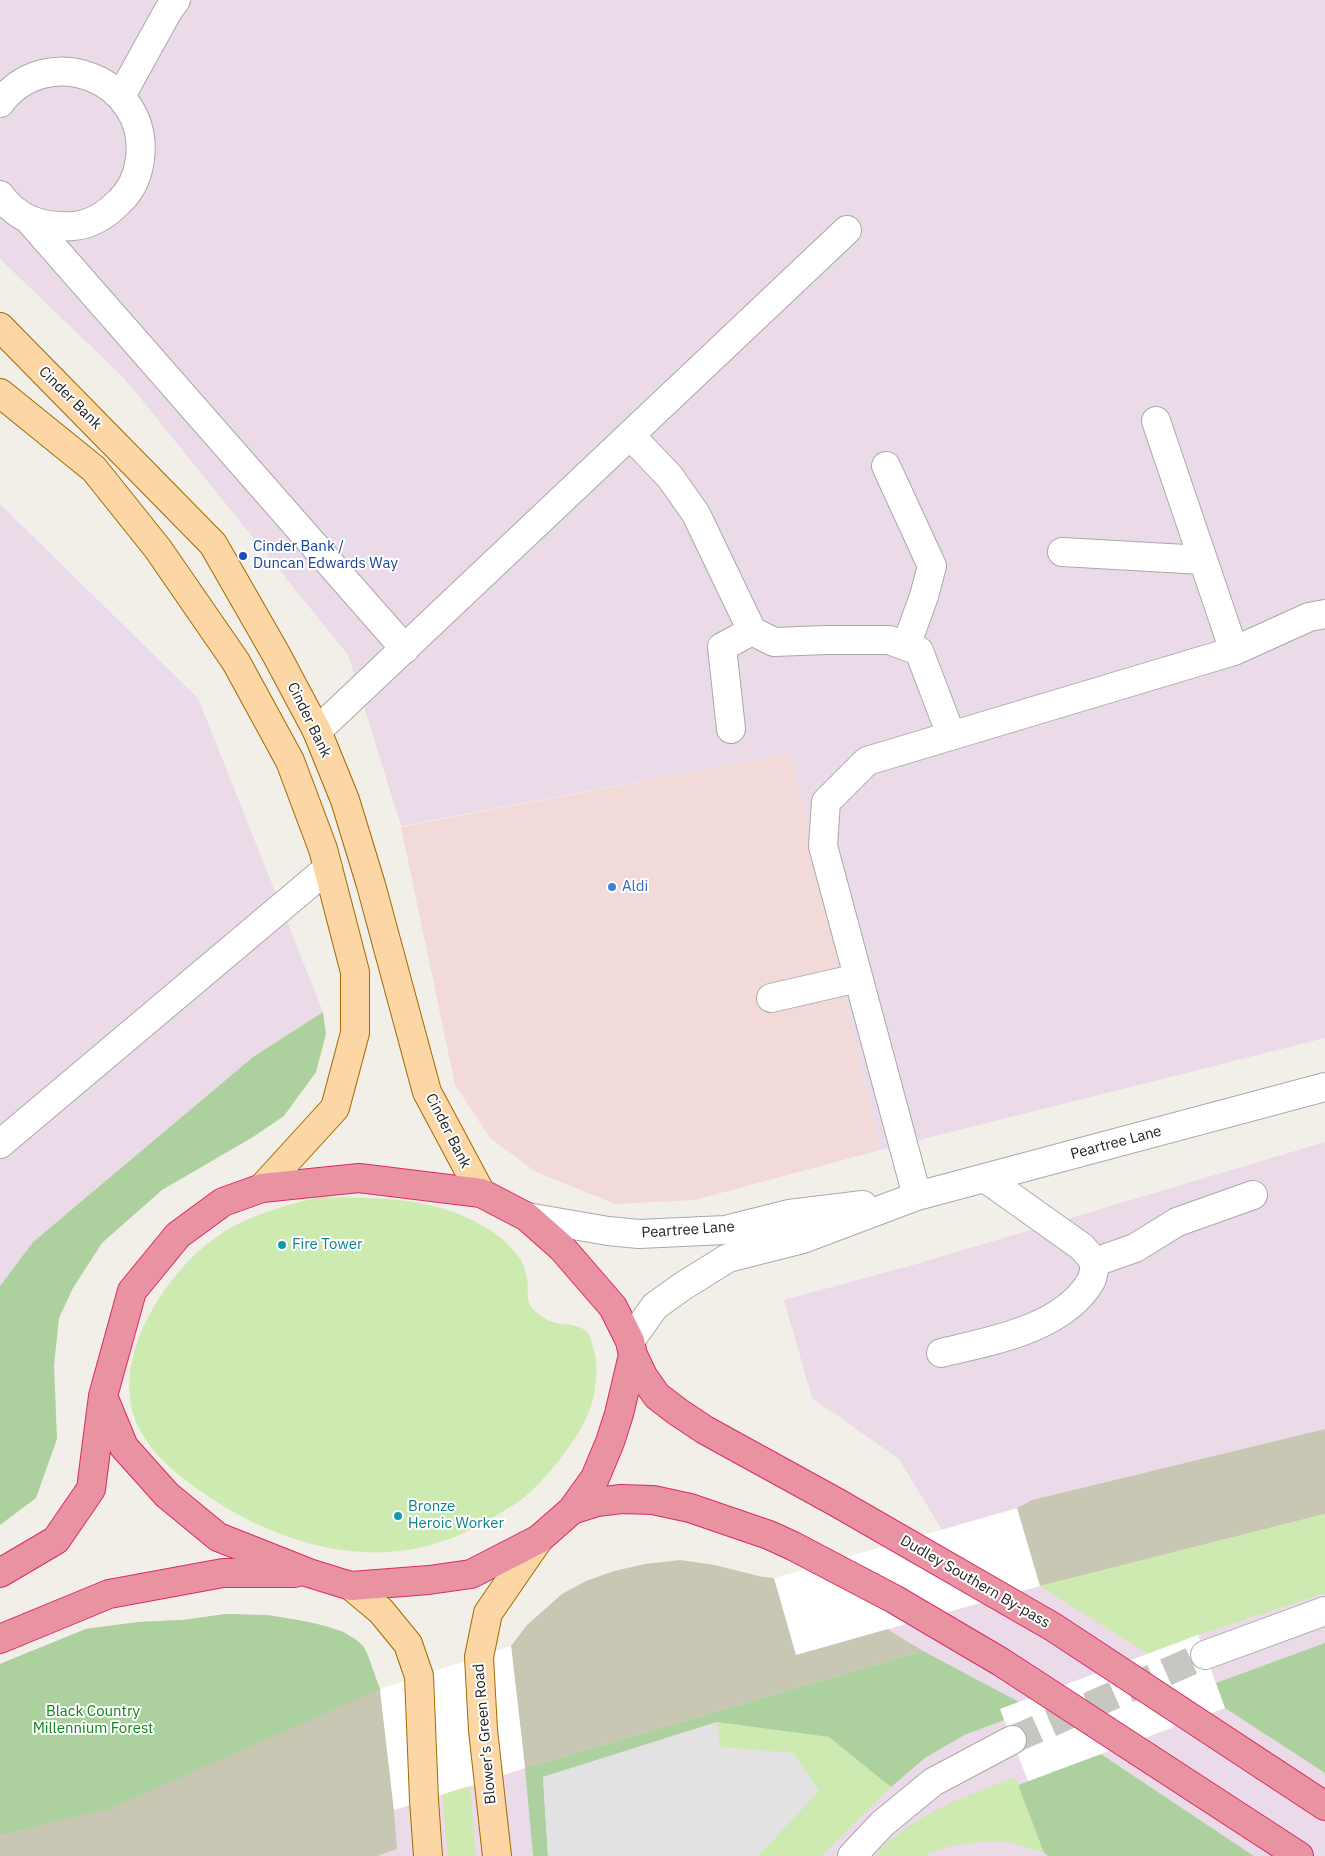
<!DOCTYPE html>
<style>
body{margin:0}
canvas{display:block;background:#f2efe9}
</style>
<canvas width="1325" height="1856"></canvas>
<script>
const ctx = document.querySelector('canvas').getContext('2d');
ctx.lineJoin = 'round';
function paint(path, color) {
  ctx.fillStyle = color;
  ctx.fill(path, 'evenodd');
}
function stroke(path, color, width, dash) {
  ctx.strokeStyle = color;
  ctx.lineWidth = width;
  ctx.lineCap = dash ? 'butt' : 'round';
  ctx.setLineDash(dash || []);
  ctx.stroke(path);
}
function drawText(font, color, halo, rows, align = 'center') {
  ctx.font = font + ' "IBM Plex Sans",sans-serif';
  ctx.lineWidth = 4;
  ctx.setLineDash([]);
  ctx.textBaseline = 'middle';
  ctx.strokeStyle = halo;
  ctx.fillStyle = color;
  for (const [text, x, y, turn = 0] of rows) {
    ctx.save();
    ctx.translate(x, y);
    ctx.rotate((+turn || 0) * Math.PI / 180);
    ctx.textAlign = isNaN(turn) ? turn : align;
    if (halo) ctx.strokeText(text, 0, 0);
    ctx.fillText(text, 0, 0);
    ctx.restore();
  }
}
paint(new Path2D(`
 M 791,753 L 880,1150 L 695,1200 L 615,1204 L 536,1172 L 490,1138 L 455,1085 L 401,827 Z`), '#f2dad9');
paint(new Path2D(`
 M 0,0 L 1325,0 L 1325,1038 L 880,1150 L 791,753 L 401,826 L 348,655 L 124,378 L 0,259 Z
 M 0,504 L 198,698 L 323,1012 L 253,1057 L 33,1242 L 0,1286 Z
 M 1325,1142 L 1325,1429 L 1032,1500 L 1017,1508 L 942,1530 L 899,1459 L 812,1398 L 784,1300 L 913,1265 Z
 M 1325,1514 L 1325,1856 L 1254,1856 L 1101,1754 L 1020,1703 L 1028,1781 L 1018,1785 L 1044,1853 L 1048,1856 L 378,1856 L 397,1849 L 394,1810 L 454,1789 L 455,1791 L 525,1768 L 922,1651 L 887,1629 L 1040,1586 Z`), '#ebdbe8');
paint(new Path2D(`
 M 1325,1429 L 1325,1514 L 1040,1586 L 942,1530 L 1017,1508 L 1032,1500 Z
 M 680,1560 L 715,1565 L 763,1577 L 774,1578 L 814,1590 L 887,1629 L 923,1651 L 525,1768 L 511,1646 L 527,1625 L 562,1594 L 586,1581 L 614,1571 L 645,1564 Z
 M 226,1614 L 269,1615 L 308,1622 L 344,1632 L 363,1646 L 380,1689 L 394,1810 L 397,1849 L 378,1856 L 0,1856 L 0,1664 L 86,1629 L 139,1622 L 183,1620 Z`), '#c7c7b4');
paint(new Path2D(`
 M 320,1197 C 374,1198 429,1196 478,1223 C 494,1232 507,1241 518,1256 C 523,1262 526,1271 527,1279 C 529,1291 525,1301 534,1310 C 540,1316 548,1321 556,1323 C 567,1325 579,1324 587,1332 C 591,1337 592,1344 594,1350 C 599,1369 596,1395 588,1414 C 577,1441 540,1488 515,1504 C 491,1519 467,1534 440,1542 C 362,1568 278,1542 212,1499 C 184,1480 153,1458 138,1426 C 105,1357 173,1258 234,1226 C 261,1212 290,1204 320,1197 Z
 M 1325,1514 L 1325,1593 L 1198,1635 L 1148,1654 L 1040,1586 Z
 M 717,1722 L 829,1737 L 891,1787 L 821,1856 L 758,1856 L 819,1791 L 792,1753 L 720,1747 Z
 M 1015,1777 L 1044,1853 L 1008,1842 L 981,1842 L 950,1846 L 923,1856 L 875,1856 C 914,1812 963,1798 1015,1777 Z
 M 470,1787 L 476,1856 L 448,1856 L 442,1791 Z`), '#cdebb0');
paint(new Path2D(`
 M 323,1012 L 326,1034 L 316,1072 L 284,1116 L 253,1137 L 162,1190 L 102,1243 L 73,1288 L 59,1318 L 54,1365 L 57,1439 L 36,1498 L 0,1525 L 0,1286 L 33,1242 L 253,1057 Z
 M 226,1614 C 260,1615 340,1619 363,1646 C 368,1652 376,1679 380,1689 L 109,1809 L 0,1835 L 0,1664 L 86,1629 L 139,1622 L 183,1620 Z
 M 1325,1643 L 1325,1773 L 1225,1708 L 1216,1683 Z
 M 923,1651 L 1019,1702 L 1005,1720 L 964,1735 L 925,1758 L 891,1787 L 829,1737 L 717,1722 L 543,1777 L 548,1856 L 533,1856 L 525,1768 Z
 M 1101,1754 L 1254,1856 L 1048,1856 L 1044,1853 L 1018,1785 Z`), '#add19e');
paint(new Path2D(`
 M 717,1722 L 720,1747 L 793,1753 L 819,1791 L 758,1856 L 548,1856 L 543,1777 Z`), '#e2e2e2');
paint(new Path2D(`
 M 1017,1508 L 1040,1586 L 796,1655 L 774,1578 Z
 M 1198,1635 L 1225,1708 L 1028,1781 L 1000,1709 Z
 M 511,1646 L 525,1768 L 394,1810 L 380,1689 Z`), '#fff');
stroke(new Path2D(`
 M 1012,1740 L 1205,1655`), '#c8c6c1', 28, [28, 14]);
const minor = new Path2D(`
 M 121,96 L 168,11 L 176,0
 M 0,103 C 48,39 150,80 140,159 C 138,175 131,191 119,202 C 106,215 91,225 73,226 C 43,228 18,220 0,195
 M 29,220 L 405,649
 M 1156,421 L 1234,651
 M 630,435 L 670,477 L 696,514 L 752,631 L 774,642 L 826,640 L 889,640 L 919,651 L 951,735
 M 886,466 L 932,566 L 924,596 L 906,646
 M 1062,552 L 1203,560
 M 731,729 L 722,647 L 752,631
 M 317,731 L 847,230
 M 771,998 L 858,978
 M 0,1144 L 328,868
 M 917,1196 L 823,846 L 826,802 L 867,761 L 1234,651 L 1309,617 L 1325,614
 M 527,1217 L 608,1231 L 639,1234 L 725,1230 L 789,1214 L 863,1205
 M 1095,1262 L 1135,1248 L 1177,1222 L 1253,1195
 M 630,1341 L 655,1306 L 683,1286 L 728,1258 L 803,1239 L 917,1196 L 1325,1087
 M 941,1353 C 991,1341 1063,1329 1091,1281 C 1094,1275 1094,1268 1095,1262 L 1082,1247 L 985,1178
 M 1205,1655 L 1325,1611
 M 852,1856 L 882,1824 L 933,1782 L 1012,1740`);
const major = new Path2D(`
 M 0,327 L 213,544 L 276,654 L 317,731 L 345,800 L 371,885 L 427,1092 L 481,1193
 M 0,393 L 94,469 L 158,549 L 236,662 L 290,761 L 323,849 L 355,972 L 355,1033 L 335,1108 L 262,1188
 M 351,1586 L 381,1611 L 408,1644 L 419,1676 L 424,1800 L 428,1856
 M 497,1856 L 483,1730 L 479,1657 L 488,1613 L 539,1539`);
const highway = new Path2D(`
 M 633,1355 L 643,1376 L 657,1396 L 678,1412 L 705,1430 L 836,1502 L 1053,1627 L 1325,1806
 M 572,1510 L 597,1502 L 621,1499 L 653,1500 L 690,1508 L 769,1535 L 793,1546 L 894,1599 L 1001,1662 L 1299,1856
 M 0,1573 L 56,1540 L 91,1489 L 103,1396 L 132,1291 L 178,1235 L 223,1202 L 262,1188 L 359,1178 L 481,1193 L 527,1217 L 562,1248 L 613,1307 L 630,1341 L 633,1355 L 619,1414 L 610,1442 L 595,1478 L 572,1510 L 539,1539 L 471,1574 L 429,1580 L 351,1586 L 309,1573 L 218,1537 L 167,1495 L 124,1447 L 103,1396
 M 0,1639 L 109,1594 L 223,1573 L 295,1573`);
stroke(minor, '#a9a9a9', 30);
stroke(major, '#a06b00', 30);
stroke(highway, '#dc2a67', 30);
stroke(minor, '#fff', 28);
stroke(major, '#fcd6a4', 28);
stroke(highway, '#e892a2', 28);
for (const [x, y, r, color] of [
 [243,556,5,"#1a4fb4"],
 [612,887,5,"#3f7fe0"],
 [282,1245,5,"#0f9aa8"],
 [398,1516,5,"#0f9aa8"]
]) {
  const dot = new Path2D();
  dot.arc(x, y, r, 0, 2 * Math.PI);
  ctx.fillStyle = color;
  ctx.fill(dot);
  stroke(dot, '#fff', 2);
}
drawText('15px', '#222', '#fff', [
 ["Cinder Bank",70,398,45],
 ["Cinder Bank",309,720,64],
 ["Cinder Bank",448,1131,63],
 ["Peartree Lane",1116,1143,-15],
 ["Peartree Lane",688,1230,-4],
 ["Dudley Southern By-pass",975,1582,30],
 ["Blower's Green Road",485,1734,-95]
]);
drawText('15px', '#164399', '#fff', [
 ["Cinder Bank /",253,547],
 ["Duncan Edwards Way",253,564]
], 'left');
drawText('15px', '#366cbe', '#fff', [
 ["Aldi",622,887]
], 'left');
drawText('15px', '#0d838f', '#fff', [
 ["Fire Tower",292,1245],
 ["Bronze",408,1507],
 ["Heroic Worker",408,1524]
], 'left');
drawText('15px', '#0c8416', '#fff', [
 ["Black Country",93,1712],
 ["Millennium Forest",93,1729]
]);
</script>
